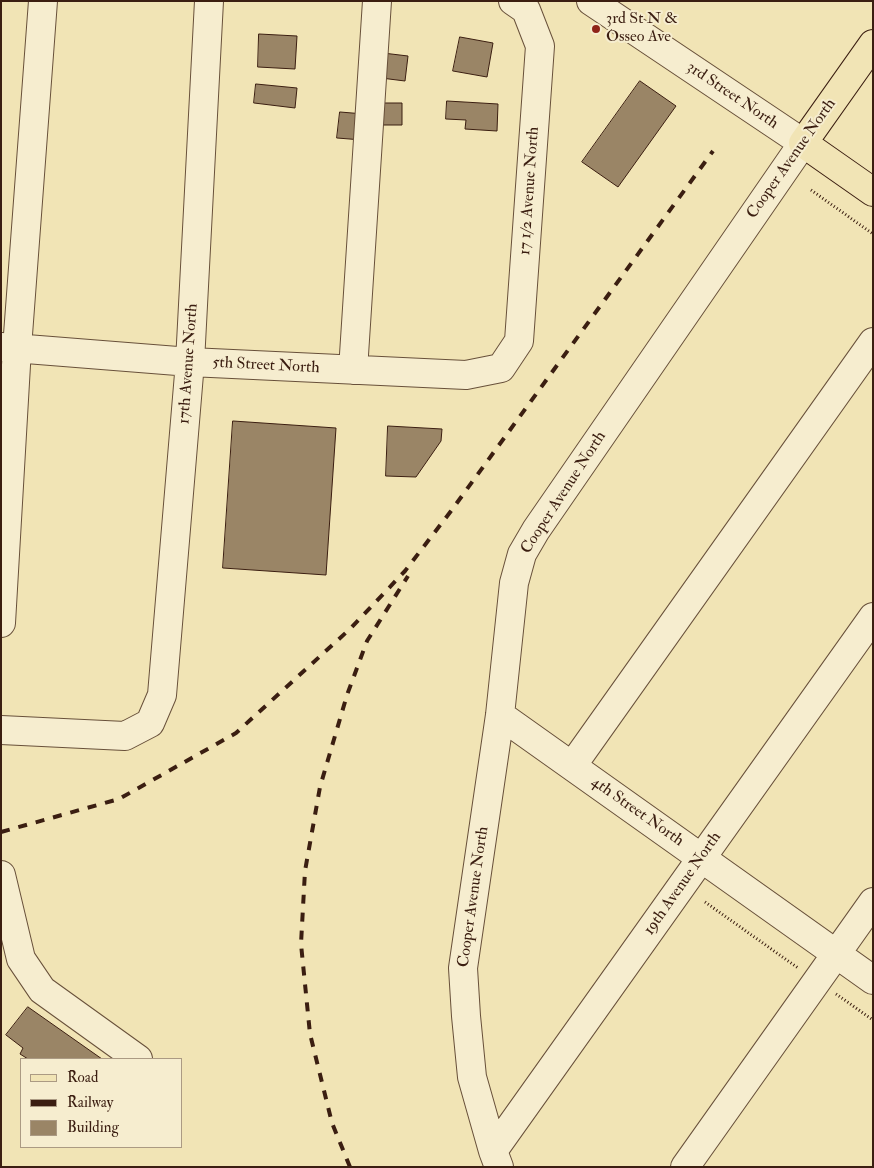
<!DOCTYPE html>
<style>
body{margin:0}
#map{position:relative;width:874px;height:1168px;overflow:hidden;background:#f1e4b5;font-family:"IM FELL Double Pica",serif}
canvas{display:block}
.frame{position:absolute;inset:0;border:2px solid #3b1e11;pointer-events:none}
.legend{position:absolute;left:20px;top:1058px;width:162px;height:90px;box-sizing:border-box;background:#f6edcf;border:1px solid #ab9a83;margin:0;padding:6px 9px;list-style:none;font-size:15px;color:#3b1e11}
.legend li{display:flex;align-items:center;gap:10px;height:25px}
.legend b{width:25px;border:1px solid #ab9a83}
</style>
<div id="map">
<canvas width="874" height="1168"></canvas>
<div class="frame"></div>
<ul class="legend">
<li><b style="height:6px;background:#f1e4b5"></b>Road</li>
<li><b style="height:6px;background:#3b1e11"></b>Railway</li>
<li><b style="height:14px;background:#9a8566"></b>Building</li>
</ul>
</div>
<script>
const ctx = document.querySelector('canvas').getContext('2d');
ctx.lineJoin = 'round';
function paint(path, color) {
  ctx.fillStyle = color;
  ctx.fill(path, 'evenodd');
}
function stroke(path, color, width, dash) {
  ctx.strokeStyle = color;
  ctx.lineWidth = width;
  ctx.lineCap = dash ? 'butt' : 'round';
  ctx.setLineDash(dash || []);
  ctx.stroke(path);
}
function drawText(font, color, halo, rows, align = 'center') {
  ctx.font = font + ' "IM FELL Double Pica",serif';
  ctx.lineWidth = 4;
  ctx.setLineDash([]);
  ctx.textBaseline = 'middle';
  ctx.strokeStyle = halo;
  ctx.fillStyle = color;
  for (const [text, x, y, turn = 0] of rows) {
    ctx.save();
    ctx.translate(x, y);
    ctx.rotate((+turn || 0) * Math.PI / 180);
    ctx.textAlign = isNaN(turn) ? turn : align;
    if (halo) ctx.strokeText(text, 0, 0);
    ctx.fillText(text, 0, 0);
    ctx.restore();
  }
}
const building = new Path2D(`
 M 259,34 L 297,36 L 295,69 L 258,67 Z
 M 460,37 L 493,43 L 487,77 L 453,71 Z
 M 383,53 L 408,56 L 405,81 L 381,78 Z
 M 640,81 L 676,106 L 618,187 L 582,162 Z
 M 256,84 L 297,88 L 295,108 L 254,103 Z
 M 447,101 L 498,104 L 497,131 L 465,129 L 466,120 L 446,119 Z
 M 379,103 L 402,103 L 402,125 L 379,125 Z
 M 340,112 L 364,114 L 362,140 L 337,138 Z
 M 233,421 L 336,428 L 326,575 L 223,568 Z
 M 388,426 L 442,429 L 441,441 L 416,477 L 386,476 Z
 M 28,1007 L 102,1059 L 28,1059 L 20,1054 L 23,1048 L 6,1035 Z`);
paint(building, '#9a8566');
stroke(building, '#3b1e11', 1);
const minor = new Path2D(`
 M 1,347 L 190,362 L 466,375 L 501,368 L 519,341 L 540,46 L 526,10 L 513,1
 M 353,370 L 377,1
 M 1,623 L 17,348 L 43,1
 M 500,715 L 873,980
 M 1,730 L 125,736 L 150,723 L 162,695 L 190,362 L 209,1
 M 572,766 L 873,342
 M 1,875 L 21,959 L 42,990 L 138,1059
 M 493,1151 L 873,617
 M 499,1167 L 493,1151 L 472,1077 L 466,1016 L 463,968 L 500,715 L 514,583 L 522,554 L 536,530 L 803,143 L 591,1
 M 685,1167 L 873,902`);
const major = new Path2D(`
 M 873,44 L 803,143 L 873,192`);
stroke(minor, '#68503a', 30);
stroke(major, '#3b1e11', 30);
stroke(new Path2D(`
 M 811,190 L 873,234
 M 705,902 L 798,968
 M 836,994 L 873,1020`), '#3b1e11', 3, [1, 2.5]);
stroke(minor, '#f6edcf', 28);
stroke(major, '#f1e4b5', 28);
stroke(new Path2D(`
 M 1,832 L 119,799 L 236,733 L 351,628 L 405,571 L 451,511 L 713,151
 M 350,1167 L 332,1123 L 310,1034 L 301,944 L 305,871 L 320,787 L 347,695 L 367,641 L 408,576`), '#3b1e11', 4, [9, 9]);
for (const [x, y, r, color] of [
 [596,29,5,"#8f2418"]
]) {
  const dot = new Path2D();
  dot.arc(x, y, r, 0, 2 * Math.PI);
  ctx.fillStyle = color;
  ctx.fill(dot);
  stroke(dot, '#f6edcf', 2);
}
drawText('16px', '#3b1e11', '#f6edcf', [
 ["3rd St N &",606,20],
 ["Osseo Ave",606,38]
], 'left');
drawText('16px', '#3b1e11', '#f6edcf', [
 ["3rd Street North",732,96,34],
 ["Cooper Avenue North",792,159,-55],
 ["17 1/2 Avenue North",530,191,-86],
 ["17th Avenue North",189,364,-86],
 ["5th Street North",266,366,3],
 ["Cooper Avenue North",564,493,-57],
 ["4th Street North",637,812,35],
 ["19th Avenue North",683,884,-55],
 ["Cooper Avenue North",474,897,-82]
]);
</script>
